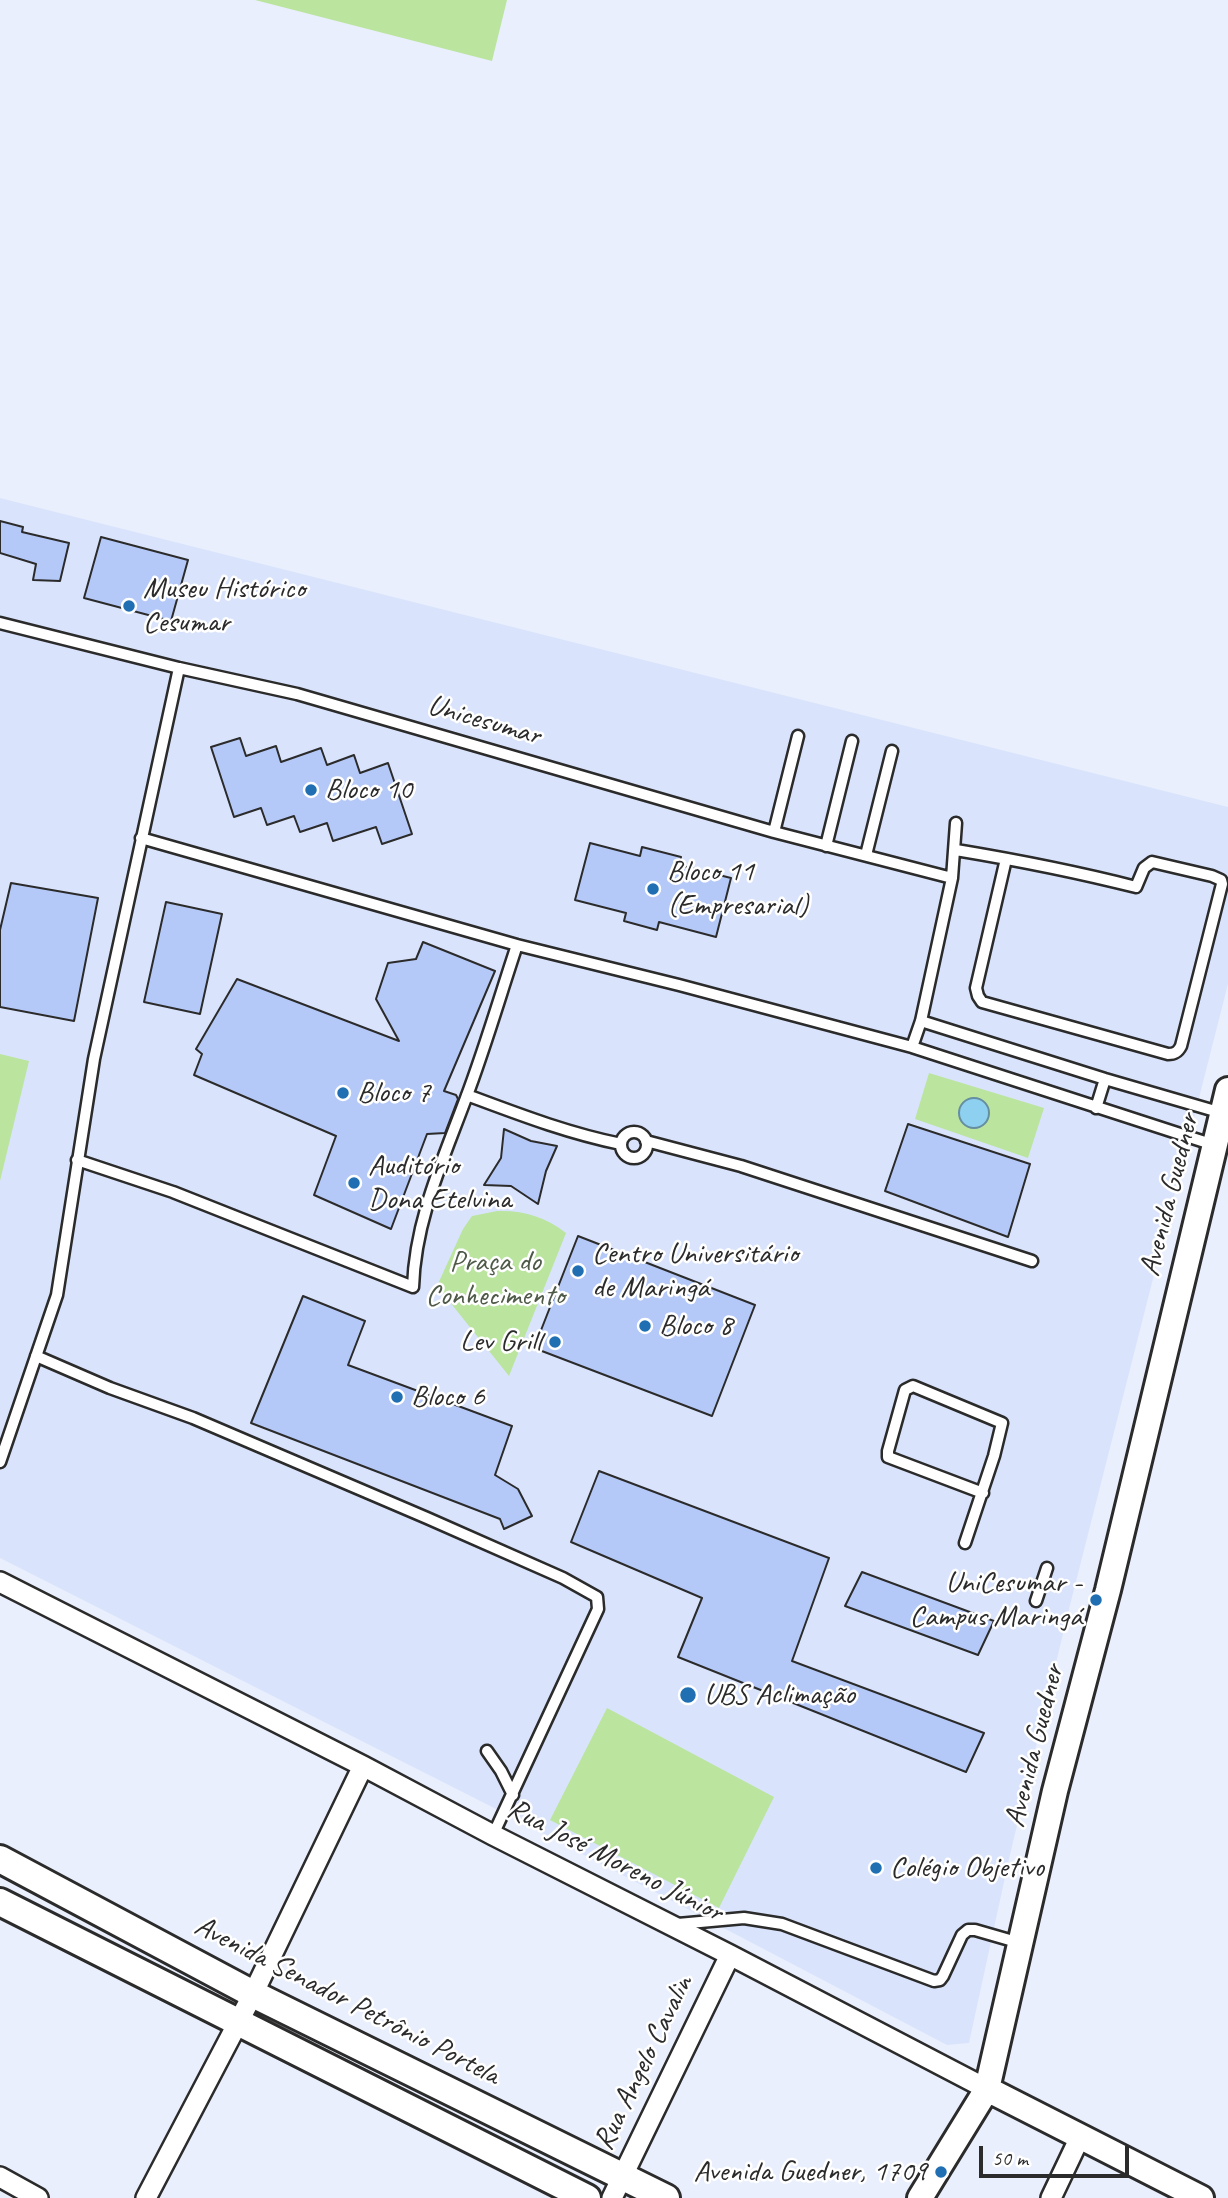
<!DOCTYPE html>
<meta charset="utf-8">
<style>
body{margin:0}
#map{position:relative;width:1228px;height:2198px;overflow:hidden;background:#e9effd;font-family:Caveat,sans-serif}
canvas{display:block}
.scale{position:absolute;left:979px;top:2146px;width:150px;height:32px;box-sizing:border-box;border:4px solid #2b2b2b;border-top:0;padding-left:9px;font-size:21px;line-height:24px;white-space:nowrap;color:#2b2b2b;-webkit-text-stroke:5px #fff;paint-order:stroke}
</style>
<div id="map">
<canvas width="1228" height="2198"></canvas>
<div class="scale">50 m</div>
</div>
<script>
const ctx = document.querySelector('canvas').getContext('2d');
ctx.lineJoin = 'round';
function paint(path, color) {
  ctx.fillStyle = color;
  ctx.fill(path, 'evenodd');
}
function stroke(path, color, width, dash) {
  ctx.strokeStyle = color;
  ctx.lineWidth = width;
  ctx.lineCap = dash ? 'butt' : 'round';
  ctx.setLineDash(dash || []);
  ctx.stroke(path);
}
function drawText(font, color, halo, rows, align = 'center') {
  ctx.font = font + ' Caveat,sans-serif';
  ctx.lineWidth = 5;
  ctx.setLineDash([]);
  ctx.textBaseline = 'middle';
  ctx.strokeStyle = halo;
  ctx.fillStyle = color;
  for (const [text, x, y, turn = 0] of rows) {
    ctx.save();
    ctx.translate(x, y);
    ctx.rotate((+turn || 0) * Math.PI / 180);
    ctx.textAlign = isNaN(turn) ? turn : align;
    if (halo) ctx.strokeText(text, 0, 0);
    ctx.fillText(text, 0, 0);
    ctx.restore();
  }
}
paint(new Path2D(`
 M 0,498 L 1228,807 L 1228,984 L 1068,1613 L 1009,1859 L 969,2043 L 947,2045 L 504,1813 L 0,1558 Z`), '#d9e4fc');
paint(new Path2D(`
 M 255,0 L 507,0 L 492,61 Z
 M 0,1054 L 29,1061 L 0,1181 Z
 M 929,1073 L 1044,1108 L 1028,1158 L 915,1119 Z
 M 497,1211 C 523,1210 546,1217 566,1233 L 509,1376 L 437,1286 L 463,1229 L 472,1216 Z
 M 607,1708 L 774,1797 L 719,1908 L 550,1820 Z`), '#bbe49f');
const water = new Path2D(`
 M959 1113a15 15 0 1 1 30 0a15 15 0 1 1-30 0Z`);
paint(water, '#8dd0ef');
stroke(water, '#668ea1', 2);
const building = new Path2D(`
 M 0,521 L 23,527 L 22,532 L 69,543 L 60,581 L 33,580 L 36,564 L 0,553 Z
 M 101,537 L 188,560 L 171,621 L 84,598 Z
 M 240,738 L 246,756 L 276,746 L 281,762 L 321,748 L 327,765 L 354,755 L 360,773 L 388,763 L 412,834 L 382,844 L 376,827 L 333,841 L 327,823 L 300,832 L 294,816 L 267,825 L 261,808 L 234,817 L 211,747 Z
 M 590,843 L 640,856 L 642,847 L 681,857 L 679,865 L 731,878 L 716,937 L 659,922 L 657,930 L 624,921 L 626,913 L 575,900 Z
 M 11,883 L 98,898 L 74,1021 L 0,1007 L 0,930 Z
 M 166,902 L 222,914 L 200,1014 L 144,1002 Z
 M 423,942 L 495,971 L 444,1091 L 456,1095 L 458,1099 L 445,1133 L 427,1134 L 391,1229 L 314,1195 L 336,1136 L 194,1075 L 202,1054 L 196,1049 L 237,979 L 399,1041 L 376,999 L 388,963 L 416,959 Z
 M 908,1124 L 1030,1164 L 1008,1237 L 885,1191 Z
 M 504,1129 L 531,1141 L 557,1146 L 546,1171 L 538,1204 L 511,1186 L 484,1185 L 501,1158 Z
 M 578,1236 L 755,1305 L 712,1416 L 534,1348 Z
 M 303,1296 L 365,1321 L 348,1365 L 512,1426 L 495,1475 L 518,1489 L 532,1516 L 504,1529 L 500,1519 L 251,1423 Z
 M 599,1471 L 829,1558 L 792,1661 L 984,1733 L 966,1772 L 678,1657 L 702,1598 L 571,1542 Z
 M 862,1572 L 994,1621 L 978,1655 L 845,1606 Z`);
paint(building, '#b5c9f8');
stroke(building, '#2b2b2b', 2);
const service = new Path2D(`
 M 0,623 L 179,668 L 297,694 L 774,832 L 952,878
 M 774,832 L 798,736
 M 141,838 L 517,945 L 679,985 L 912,1047 L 1214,1145
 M 826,846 L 852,741
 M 956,850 C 1016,860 1077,872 1136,887 L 1144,868 L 1152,862 L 1212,876 L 1221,880 L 1222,884 L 1181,1046 C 1178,1052 1175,1054 1168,1054 L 982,1002 L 978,996 L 976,988 L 1006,859
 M 866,855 L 892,751
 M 921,1021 L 1105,1079 L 1222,1113
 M 912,1047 L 921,1021 L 952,878 L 956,823
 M 467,1095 C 518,1114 567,1133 621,1144
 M 1096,1108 L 1105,1079
 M621 1145a13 13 0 1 1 26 0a13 13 0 1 1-26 0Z
 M 646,1141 L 741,1166 L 1032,1261
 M 77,1160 L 173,1192 L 413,1287 C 415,1220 443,1160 466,1098 C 485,1048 500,996 517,945
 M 36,1356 L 110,1388 L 193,1418 L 427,1518 L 563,1578 L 597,1597 L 598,1609 L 493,1835
 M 0,1462 L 57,1295 L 94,1059 L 179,668
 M 965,1543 L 994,1456 L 1002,1423 L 913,1386 L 905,1390 L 888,1451 L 888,1457 L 983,1493
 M 1036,1601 L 1047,1568
 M 487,1751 L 501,1771 L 513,1795
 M 678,1924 L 744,1918 L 782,1924 L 934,1981 L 940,1980 L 943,1976 L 962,1935 L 968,1930 L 975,1930 L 1020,1943`);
const minor = new Path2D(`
 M 0,1582 L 363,1766 L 493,1835 L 730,1955 L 987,2089
 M 0,2177 L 38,2198
 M 146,2198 L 253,1994 L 363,1766
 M 612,2198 L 730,1955
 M 1051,2198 L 1080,2137`);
const tertiary = new Path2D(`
 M 987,2089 L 1201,2198
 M 920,2198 L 987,2089 L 1055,1791 L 1108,1590 L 1228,1090`);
const secondary = new Path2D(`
 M 0,1859 L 253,1994 L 666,2198
 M 0,1902 L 587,2198`);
stroke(service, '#2b2b2b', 15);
stroke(minor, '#2b2b2b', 24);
stroke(tertiary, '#2b2b2b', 30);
stroke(secondary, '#2b2b2b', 32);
stroke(service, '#fff', 10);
stroke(minor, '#fff', 19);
stroke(tertiary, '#fff', 24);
stroke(secondary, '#fff', 26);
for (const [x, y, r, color] of [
 [129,606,7,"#1f6fb2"],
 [311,790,7,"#1f6fb2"],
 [653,889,7,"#1f6fb2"],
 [343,1093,7,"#1f6fb2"],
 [354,1183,7,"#1f6fb2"],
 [578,1271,7,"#1f6fb2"],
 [645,1326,7,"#1f6fb2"],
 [555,1342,7,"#1f6fb2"],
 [397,1397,7,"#1f6fb2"],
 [1096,1600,7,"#1f6fb2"],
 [688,1695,9,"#1f6fb2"],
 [876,1868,7,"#1f6fb2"],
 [941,2172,7,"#1f6fb2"]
]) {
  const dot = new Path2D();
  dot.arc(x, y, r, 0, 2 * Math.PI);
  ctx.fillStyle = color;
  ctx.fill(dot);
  stroke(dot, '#fff', 2.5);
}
drawText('30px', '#2b2b2b', '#fff', [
 ["Museu Histórico",143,589],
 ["Cesumar",143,623],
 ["Bloco 10",325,790],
 ["Bloco 11",667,872],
 ["(Empresarial)",667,906],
 ["Bloco 7",357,1093],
 ["Auditório",368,1166],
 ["Dona Etelvina",368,1200],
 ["Centro Universitário",592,1254],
 ["de Maringá",592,1288],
 ["Bloco 8",659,1326],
 ["Lev Grill",541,1342,"right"],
 ["Bloco 6",411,1397],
 ["UniCesumar -",1082,1583,"right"],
 ["Campus Maringá",1082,1617,"right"],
 ["UBS Aclimação",704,1695],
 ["Colégio Objetivo",890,1868],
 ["Avenida Guedner, 1709",927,2172,"right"]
], 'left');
drawText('30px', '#2b2b2b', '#fff', [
 ["Unicesumar",484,721,16],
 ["Avenida Guedner",1170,1195,-76],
 ["Avenida Guedner",1035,1746,-76],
 ["Rua José Moreno Júnior",615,1861,27],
 ["Avenida Senador Petrônio Portela",347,2001,27],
 ["Rua Angelo Cavalin",644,2063,-64]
]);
drawText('30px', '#4f5948', '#fff', [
 ["Praça do",495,1262],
 ["Conhecimento",495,1296]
]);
</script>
